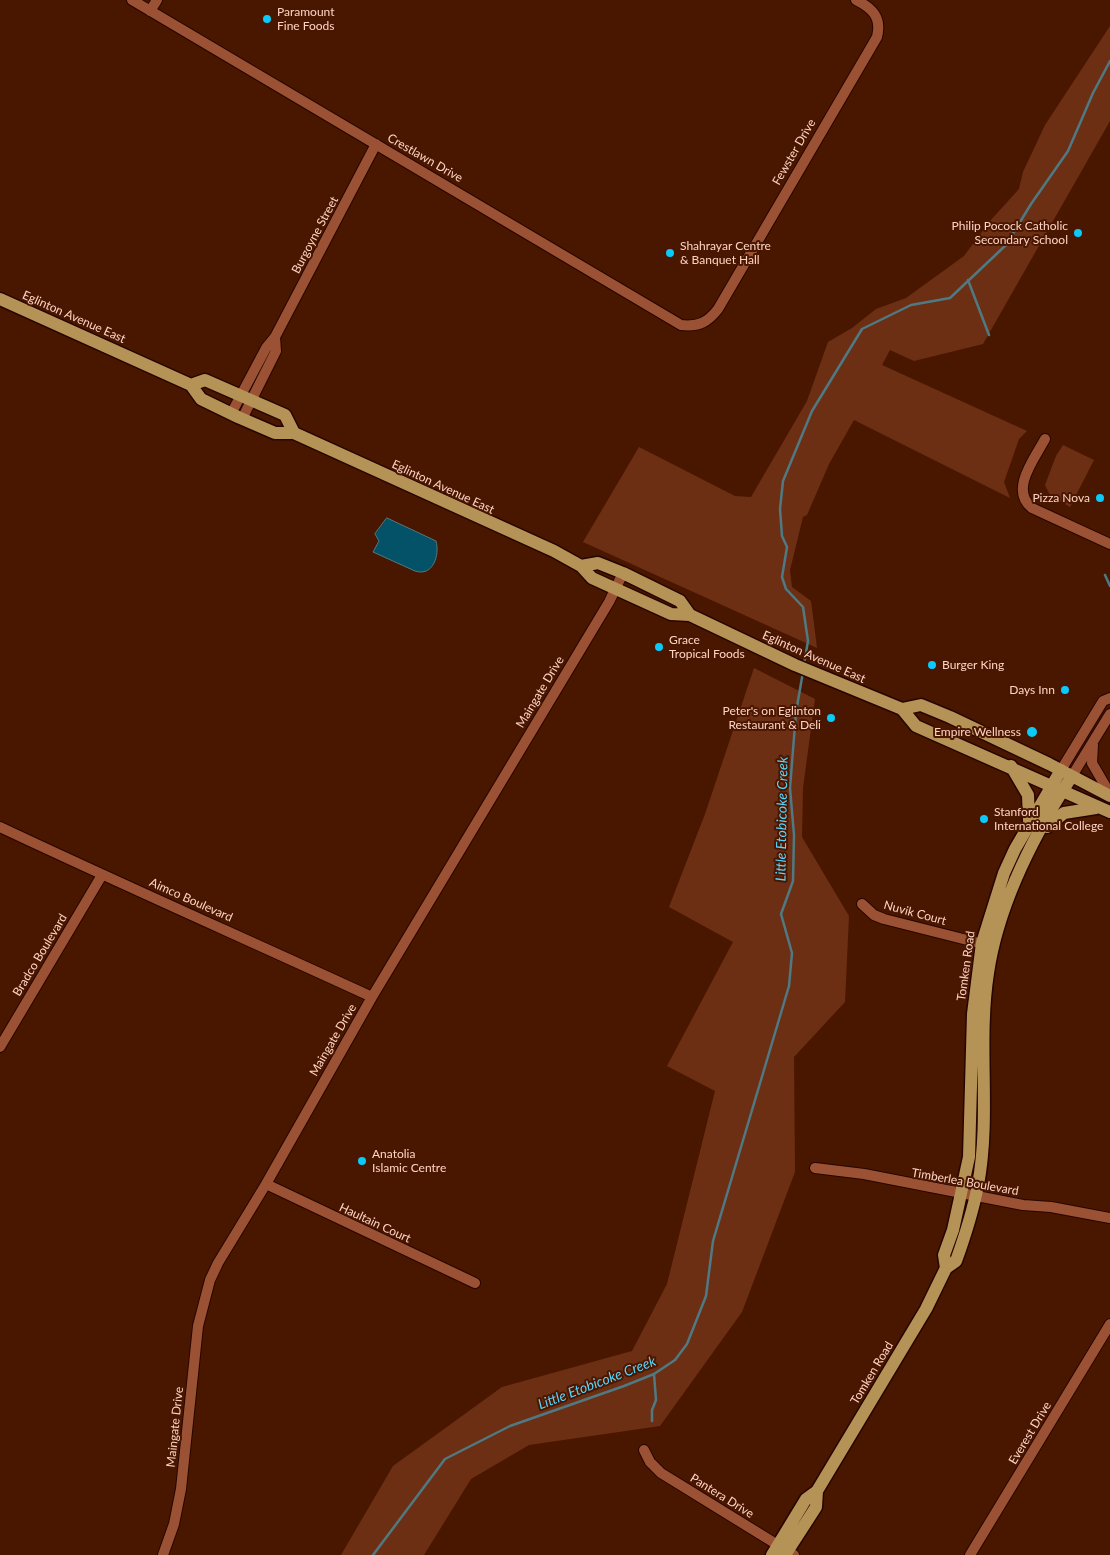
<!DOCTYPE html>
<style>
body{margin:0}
canvas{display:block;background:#491600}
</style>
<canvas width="1110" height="1555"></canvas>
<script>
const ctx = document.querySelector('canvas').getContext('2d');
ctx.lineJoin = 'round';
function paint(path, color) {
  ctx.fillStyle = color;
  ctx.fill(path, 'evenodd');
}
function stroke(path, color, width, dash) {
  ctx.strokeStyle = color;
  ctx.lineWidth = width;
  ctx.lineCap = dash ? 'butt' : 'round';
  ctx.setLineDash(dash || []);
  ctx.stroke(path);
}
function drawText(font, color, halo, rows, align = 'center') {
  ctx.font = font + ' Lato,sans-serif';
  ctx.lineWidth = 4;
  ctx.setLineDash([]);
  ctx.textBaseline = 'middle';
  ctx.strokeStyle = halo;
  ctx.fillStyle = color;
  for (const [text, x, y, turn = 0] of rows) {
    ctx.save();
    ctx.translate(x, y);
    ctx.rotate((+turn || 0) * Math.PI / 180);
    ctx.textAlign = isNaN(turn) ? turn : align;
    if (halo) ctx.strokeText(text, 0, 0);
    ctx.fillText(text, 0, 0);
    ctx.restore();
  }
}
paint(new Path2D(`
 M 1110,26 L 1110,121 L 983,344 L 914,361 L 890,350 L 882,365 L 1027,431 L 1019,439 L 1004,482 L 1010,498 L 854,420 L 829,464 L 807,515 L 803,517 L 790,570 L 792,587 L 811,601 L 817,648 L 583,542 L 639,447 L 735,496 L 751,497 L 807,401 L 828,342 L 852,328 L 876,309 L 906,298 L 964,256 L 990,221 L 1019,189 L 1023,172 L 1045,125 Z
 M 1063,445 L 1094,460 L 1070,507 L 1050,495 L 1045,485 L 1056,456 Z
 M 754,668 L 815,699 L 803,788 L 802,837 L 849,916 L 845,1002 L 794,1057 L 795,1172 L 742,1312 L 660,1426 L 529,1445 L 471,1479 L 424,1555 L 341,1555 L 393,1466 L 502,1387 L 632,1351 L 667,1284 L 715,1091 L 667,1066 L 733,942 L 669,907 L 705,814 Z`), '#6d2f13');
const water = new Path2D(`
 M 387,518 L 436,541 C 440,555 433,577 415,571 L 373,552 L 379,541 L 375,534 Z`);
paint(water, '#045267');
stroke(water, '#4f7983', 1);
stroke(new Path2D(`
 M 968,280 L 989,335
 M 1105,575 L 1110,586
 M 804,664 L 808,641 L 803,607 L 786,589 L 782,577 L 787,547 L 782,536 L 780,509 L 783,481 L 812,411 L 862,329 L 911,305 L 950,298 L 1006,245 L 1031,204 L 1068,151 L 1093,93 L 1110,61
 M 652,1421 L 652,1410 L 656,1400 L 654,1374
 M 373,1555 L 445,1459 L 510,1426 L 624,1386 L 654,1374 L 675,1360 L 687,1344 L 706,1296 L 713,1241 L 789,986 L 792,953 L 781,914 L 793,881 L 794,835 L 790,788 L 796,712 L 803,672`), '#4f7983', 2.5);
const minor = new Path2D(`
 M 132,0 L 681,325 C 699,327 708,322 718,309 L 877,37 C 882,17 872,8 856,0
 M 150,11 L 157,0
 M 231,414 L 266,348 L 275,337 L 376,144
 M 242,419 L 276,351 L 275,337
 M 1045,439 C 1035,458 1009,490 1032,508 L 1110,544
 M 1093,745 L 1092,763 L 1110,794
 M 1061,770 L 1103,701 L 1110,698
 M 1072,776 L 1110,714
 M 0,827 C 123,885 248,940 372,997
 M 862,904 L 874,915 L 884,919 L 987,945
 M 0,1047 L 102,875
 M 815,1168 L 864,1174 L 1023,1205 L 1051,1207 L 1110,1218
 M 266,1184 L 475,1283
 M 644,1450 L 650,1462 L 661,1473 L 794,1555
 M 163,1555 L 174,1524 L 181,1489 L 198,1326 L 210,1280 L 218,1263 L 266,1184 L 372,997 L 609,602 L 623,573
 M 970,1555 L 1110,1324`);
const major = new Path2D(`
 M 0,299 L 191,385 L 201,399 L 238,417 L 275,433 L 294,433 L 554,551 L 581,566 L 592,578 L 671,614 L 690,615 L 795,665 L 902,709 L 916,726 L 1110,812
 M 191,385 L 205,380 L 285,415 L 294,433
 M 581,566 L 598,563 L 623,573 L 680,601 L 690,615
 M 902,709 L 921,705 L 950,717 L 1049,764 L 1110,796
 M 1011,766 L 1028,795 L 1029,821
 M 1047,827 L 1064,813 L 1096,808
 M 946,1268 L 944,1255 L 953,1230 L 969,1157 L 973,1014 L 982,943 L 1004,873 L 1015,849 L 1061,770
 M 772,1555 L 806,1499 L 817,1491 L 926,1309 L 946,1268 L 956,1261 C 965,1236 973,1211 978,1185 C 991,1115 977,1043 988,973 C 998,905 1035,833 1072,776
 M 785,1555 L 816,1507 L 817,1491`);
stroke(minor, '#270500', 12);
stroke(major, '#270500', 15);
stroke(minor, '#9b5234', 10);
stroke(major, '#b59356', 12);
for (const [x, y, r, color] of [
 [267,19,5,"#0acafa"],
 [1078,233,5,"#0acafa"],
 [670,253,5,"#0acafa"],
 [1100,498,5,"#0acafa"],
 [659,647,5,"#0acafa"],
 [932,665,5,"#0acafa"],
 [1065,690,5,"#0acafa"],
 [831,718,5,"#0acafa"],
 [1032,732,6,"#0acafa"],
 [984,819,5,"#0acafa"],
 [362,1161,5,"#0acafa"]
]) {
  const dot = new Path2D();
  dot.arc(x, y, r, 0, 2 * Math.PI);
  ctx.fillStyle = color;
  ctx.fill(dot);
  stroke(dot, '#491600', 2);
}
drawText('12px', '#fed3c3', '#491600', [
 ["Paramount",277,12],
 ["Fine Foods",277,26],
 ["Philip Pocock Catholic",1068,226,"right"],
 ["Secondary School",1068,240,"right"],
 ["Shahrayar Centre",680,246],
 ["& Banquet Hall",680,260],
 ["Pizza Nova",1090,498,"right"],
 ["Grace",669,640],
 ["Tropical Foods",669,654],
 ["Burger King",942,665],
 ["Days Inn",1055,690,"right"],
 ["Peter's on Eglinton",821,711,"right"],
 ["Restaurant & Deli",821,725,"right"],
 ["Empire Wellness",1021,732,"right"],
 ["Stanford",994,812],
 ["International College",994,826],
 ["Anatolia",372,1154],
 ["Islamic Centre",372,1168]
], 'left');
drawText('12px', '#fed3c3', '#491600', [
 ["Fewster Drive",794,152,-60],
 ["Crestlawn Drive",425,158,30],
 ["Burgoyne Street",315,235,-62],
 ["Eglinton Avenue East",74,317,24],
 ["Eglinton Avenue East",443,487,25],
 ["Eglinton Avenue East",814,657,24],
 ["Maingate Drive",540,692,-59],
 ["Aimco Boulevard",191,900,24],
 ["Nuvik Court",915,913,15],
 ["Bradco Boulevard",40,955,-59],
 ["Tomken Road",966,966,-82],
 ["Maingate Drive",333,1040,-60],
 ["Timberlea Boulevard",965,1182,10],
 ["Haultain Court",375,1223,25],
 ["Tomken Road",872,1373,-59],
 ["Maingate Drive",175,1427,-84],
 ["Everest Drive",1030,1433,-59],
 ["Pantera Drive",722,1496,32]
]);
drawText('italic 14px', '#59d6fe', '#491600', [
 ["Little Etobicoke Creek",782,819,-89],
 ["Little Etobicoke Creek",597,1383,-21]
]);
</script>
